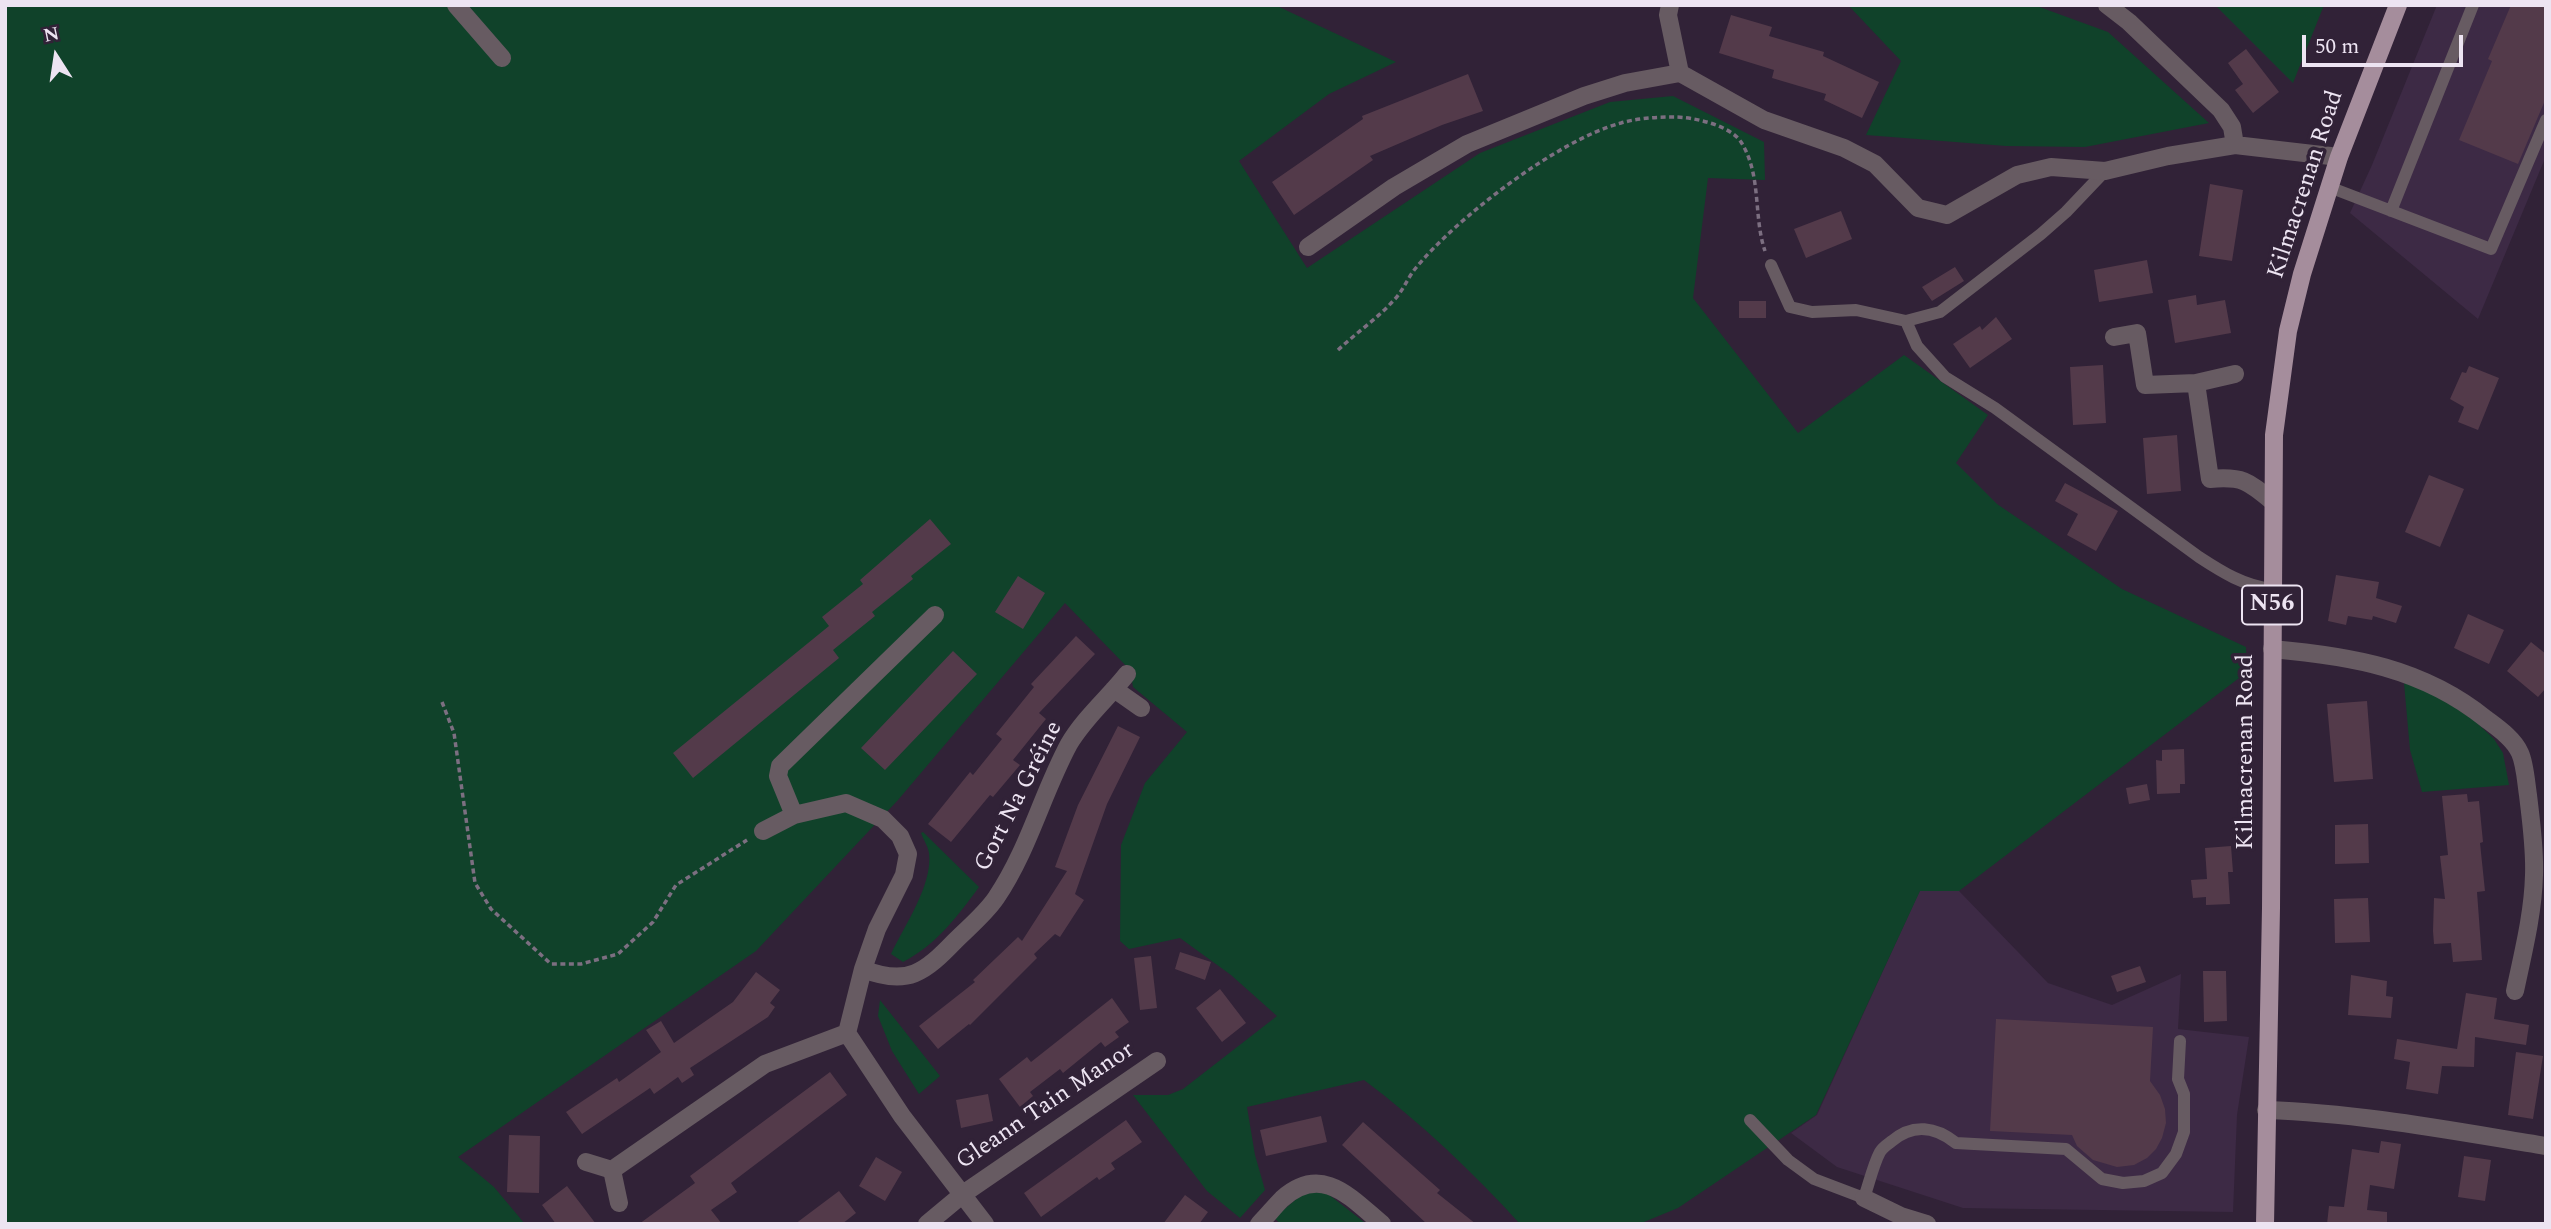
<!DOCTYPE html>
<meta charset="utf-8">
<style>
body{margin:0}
#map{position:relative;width:2551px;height:1229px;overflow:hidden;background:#312237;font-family:Spectral,serif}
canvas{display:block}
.frame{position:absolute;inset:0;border:7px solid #ede4f2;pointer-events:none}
.north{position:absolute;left:21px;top:21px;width:70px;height:70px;-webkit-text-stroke:5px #312237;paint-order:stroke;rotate:348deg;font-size:19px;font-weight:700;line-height:28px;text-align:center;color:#ede4f2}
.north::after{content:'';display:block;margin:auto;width:24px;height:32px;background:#ede4f2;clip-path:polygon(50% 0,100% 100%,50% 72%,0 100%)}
.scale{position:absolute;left:2302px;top:35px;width:161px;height:32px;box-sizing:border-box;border:4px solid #ede4f2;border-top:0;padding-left:9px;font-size:21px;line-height:24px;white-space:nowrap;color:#ede4f2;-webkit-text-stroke:5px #312237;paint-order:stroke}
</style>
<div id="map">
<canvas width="2551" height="1229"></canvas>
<div class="frame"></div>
<div class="north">N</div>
<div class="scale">50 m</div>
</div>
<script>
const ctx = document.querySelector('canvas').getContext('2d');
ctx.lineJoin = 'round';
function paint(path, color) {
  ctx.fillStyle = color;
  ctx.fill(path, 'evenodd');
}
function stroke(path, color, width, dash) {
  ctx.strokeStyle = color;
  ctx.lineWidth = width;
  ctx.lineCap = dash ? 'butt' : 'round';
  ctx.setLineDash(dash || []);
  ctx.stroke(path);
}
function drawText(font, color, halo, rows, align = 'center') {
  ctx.font = font + ' Spectral,serif';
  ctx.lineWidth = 7;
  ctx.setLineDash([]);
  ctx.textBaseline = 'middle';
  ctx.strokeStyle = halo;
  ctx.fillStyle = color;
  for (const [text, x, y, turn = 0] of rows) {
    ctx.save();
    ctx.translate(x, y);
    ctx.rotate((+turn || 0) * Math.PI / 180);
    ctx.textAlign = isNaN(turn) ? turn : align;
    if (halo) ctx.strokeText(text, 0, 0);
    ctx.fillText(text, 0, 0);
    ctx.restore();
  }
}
paint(new Path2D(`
 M 2437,5 L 2546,5 L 2546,156 L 2478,319 L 2350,213 L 2372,165 Z
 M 1920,890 L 1959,891 L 2048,983 L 2112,1005 L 2181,974 L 2178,1029 L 2249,1037 L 2237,1115 L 2233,1212 L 1963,1208 L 1837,1167 L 1791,1133 L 1817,1115 Z`), '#3d2a45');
paint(new Path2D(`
 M 5,5 L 1275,5 L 1396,62 L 1329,94 L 1239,161 L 1307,268 L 1480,153 L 1610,102 L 1673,96 L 1764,142 L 1765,180 L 1708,178 L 1693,298 L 1798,433 L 1904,355 L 1988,415 L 1956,463 L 1997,504 L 2122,589 L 2246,647 L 2247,672 L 1959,891 L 1920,891 L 1816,1115 L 1678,1208 L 1639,1224 L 1520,1224 C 1473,1172 1420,1122 1364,1080 L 1247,1107 L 1255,1155 L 1265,1190 L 1240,1218 L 1207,1191 L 1133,1095 L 1168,1095 L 1183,1089 L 1277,1016 L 1231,975 L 1180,938 L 1129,949 L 1120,941 L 1121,845 L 1145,783 L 1187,732 L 1133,687 L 1130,670 L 1065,603 L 898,800 L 756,951 L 458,1157 L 494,1187 L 525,1224 L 5,1224 Z
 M 1848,5 L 2034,5 L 2108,32 L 2209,123 L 2085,147 L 2006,146 L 1866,135 L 1901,61 Z
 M 2215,5 L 2324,5 L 2293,83 Z
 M 2404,683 L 2430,691 L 2474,720 L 2494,739 L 2503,753 L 2509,785 L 2422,792 L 2410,750 Z
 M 923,832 L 979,887 C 958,916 936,945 903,962 L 891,954 C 904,926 933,885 929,853 C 928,846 923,839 921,833 Z
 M 880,1000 L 940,1076 L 919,1094 L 892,1051 L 878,1016 Z
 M 1315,1191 L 1328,1194 L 1364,1222 L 1362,1224 L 1281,1224 L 1274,1218 L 1301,1195 Z`), '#10422a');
paint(new Path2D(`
 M 2511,5 L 2546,5 L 2546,98 L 2518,164 L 2459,140 L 2492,61 L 2488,59 Z
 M 1731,15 L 1772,27 L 1769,36 L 1824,52 L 1823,56 L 1879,82 L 1862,118 L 1824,100 L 1826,94 L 1772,78 L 1774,70 L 1719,53 Z
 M 2246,49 L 2279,92 L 2253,113 L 2235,90 L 2243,84 L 2228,63 Z
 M 1468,74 L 1483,111 L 1442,125 L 1370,156 L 1373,160 L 1294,215 L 1272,182 L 1363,119 L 1362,116 Z
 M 2210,184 L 2243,190 L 2232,261 L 2199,256 Z
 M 1841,211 L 1852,239 L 1806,258 L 1794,229 Z
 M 2147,260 L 2153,293 L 2099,302 L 2094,270 Z
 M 1955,267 L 1964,281 L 1932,301 L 1922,287 Z
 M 2196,295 L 2197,305 L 2225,300 L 2231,333 L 2175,343 L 2168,300 Z
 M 1739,301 L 1766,301 L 1766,318 L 1739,318 Z
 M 1996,317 L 2012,339 L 1970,368 L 1953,344 L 1980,326 L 1982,330 Z
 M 2103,365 L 2106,423 L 2073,425 L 2070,367 Z
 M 2469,366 L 2499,378 L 2478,430 L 2458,422 L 2464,407 L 2450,399 L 2462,372 L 2466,373 Z
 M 2177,435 L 2181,491 L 2147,494 L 2143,438 Z
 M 2429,475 L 2464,489 L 2440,547 L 2405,532 Z
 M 2065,483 L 2118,511 L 2096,551 L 2067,535 L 2078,514 L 2055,501 Z
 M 930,519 L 951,544 L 911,576 L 913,579 L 872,612 L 875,616 L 833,650 L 839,658 L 693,778 L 673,753 L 829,626 L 822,617 L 863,584 L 860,580 Z
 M 2336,575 L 2379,582 L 2376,598 L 2402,606 L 2396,623 L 2373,616 L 2372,620 L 2348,616 L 2346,625 L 2328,621 Z
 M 1018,576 L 1045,593 L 1023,629 L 995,612 Z
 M 2468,614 L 2504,630 L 2489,664 L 2454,648 Z
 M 1076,636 L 1095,654 L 1039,713 L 1046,719 L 1013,760 L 1020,765 L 993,797 L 990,795 L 951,842 L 928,824 L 970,772 L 973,775 L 1002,739 L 996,734 L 1034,687 L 1031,684 Z
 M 2531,642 L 2546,654 L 2546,688 L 2538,697 L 2507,671 Z
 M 953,651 L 977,674 L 885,770 L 861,748 Z
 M 2367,701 L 2373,779 L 2334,782 L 2327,704 Z
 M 1118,726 L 1140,737 L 1107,804 L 1075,894 L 1084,900 L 1060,937 L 1055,934 L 1034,954 L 1037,958 L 970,1025 L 969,1024 L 938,1049 L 919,1026 L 975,982 L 973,980 L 1018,937 L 1022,941 L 1067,871 L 1055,867 L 1078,805 Z
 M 2184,749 L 2185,784 L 2180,784 L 2180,793 L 2157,794 L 2156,760 L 2162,761 L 2162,750 Z
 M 2147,784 L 2150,800 L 2129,804 L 2126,788 Z
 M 2467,794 L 2468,802 L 2479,801 L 2483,842 L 2480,843 L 2485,891 L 2477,892 L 2482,960 L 2453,962 L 2451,943 L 2434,944 L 2433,931 L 2434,898 L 2445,899 L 2440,856 L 2448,855 L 2442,796 Z
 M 2368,824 L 2369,863 L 2335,864 L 2335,825 Z
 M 2231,846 L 2233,872 L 2228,872 L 2230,904 L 2206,905 L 2206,897 L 2193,898 L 2191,880 L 2207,879 L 2205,848 Z
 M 2368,898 L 2370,942 L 2335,943 L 2334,899 Z
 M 1180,952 L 1211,962 L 1205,980 L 1175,969 Z
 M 1151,956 L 1157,1008 L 1140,1010 L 1134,958 Z
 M 2140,966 L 2146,982 L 2117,992 L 2111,976 Z
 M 2203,971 L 2226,971 L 2227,1021 L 2204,1022 Z
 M 756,972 L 780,990 L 770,1003 L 775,1007 L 768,1017 L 690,1068 L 694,1075 L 682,1083 L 678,1077 L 654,1094 L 650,1088 L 582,1134 L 566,1112 L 617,1078 L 619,1082 L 661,1052 L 646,1030 L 661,1021 L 674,1043 L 733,1002 Z
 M 2351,975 L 2387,981 L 2386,996 L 2393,997 L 2391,1018 L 2348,1015 Z
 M 1220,989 L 1246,1023 L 1222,1042 L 1196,1008 Z
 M 2466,993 L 2497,998 L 2494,1019 L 2529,1025 L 2526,1045 L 2475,1037 L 2474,1067 L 2442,1066 L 2438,1094 L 2406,1089 L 2410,1062 L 2394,1059 L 2397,1039 L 2457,1049 Z
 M 1112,998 L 1129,1022 L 1115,1032 L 1119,1037 L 1105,1047 L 1101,1042 L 1063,1073 L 1060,1069 L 1030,1092 L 1033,1096 L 1020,1107 L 999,1079 L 1027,1057 L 1031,1062 Z
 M 1996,1019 L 2153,1027 L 2150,1081 L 2160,1095 L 2165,1109 L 2166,1123 L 2162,1138 L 2156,1149 L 2147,1158 L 2134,1165 L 2117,1167 L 2093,1160 L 2077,1146 L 2072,1135 L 1990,1131 Z
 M 2516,1052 L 2543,1056 L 2533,1119 L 2508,1115 Z
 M 830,1072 L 847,1095 L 731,1183 L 737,1192 L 711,1210 L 722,1224 L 639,1224 L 695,1183 L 690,1176 Z
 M 988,1094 L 993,1121 L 961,1128 L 956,1100 Z
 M 1321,1116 L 1327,1142 L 1266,1156 L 1260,1130 Z
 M 1126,1120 L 1142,1142 L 1111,1163 L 1115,1169 L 1099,1180 L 1097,1177 L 1041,1217 L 1024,1193 Z
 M 1363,1122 L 1440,1190 L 1437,1193 L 1476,1224 L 1427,1224 L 1342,1145 Z
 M 509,1135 L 540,1136 L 539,1193 L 507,1192 Z
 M 2381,1141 L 2401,1144 L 2394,1189 L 2370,1185 L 2367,1210 L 2387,1212 L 2387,1224 L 2327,1224 L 2329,1206 L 2344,1207 L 2352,1149 L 2379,1153 Z
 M 2464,1156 L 2491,1160 L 2485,1201 L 2458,1197 Z
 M 876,1157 L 902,1172 L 885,1201 L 859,1186 Z
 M 567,1186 L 580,1203 L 596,1224 L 556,1224 L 542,1205 Z
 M 839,1191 L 856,1213 L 842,1224 L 795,1224 Z
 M 1185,1195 L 1208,1212 L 1199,1224 L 1163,1224 Z`), '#533a4a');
stroke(new Path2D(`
 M 1338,350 C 1356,333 1378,318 1394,300 C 1403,291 1407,279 1415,269 C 1455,219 1559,139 1621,123 C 1638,118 1656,117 1674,117 C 1693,117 1730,125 1741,142 C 1762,175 1753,216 1765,251
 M 442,702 L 454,733 L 475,883 L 491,909 L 551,964 L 581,964 L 618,954 L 653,922 L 676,885 L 747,840`), '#7c6f81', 3.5, [5, 3.5]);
stroke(new Path2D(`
 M 2329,187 L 2491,249 L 2546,120
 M 2391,211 L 2473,5
 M 1771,265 L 1790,307 L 1812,312 L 1856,310 L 1906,321 L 1940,312 L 2041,234 L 2066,212 L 2105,171
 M 1906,321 L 1917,346 L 1945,377 L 1995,408 L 2199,557 C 2222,572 2244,586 2272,589
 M 1750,1120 L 1788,1160 L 1814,1179 L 1864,1198 C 1869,1184 1873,1165 1880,1152 C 1883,1147 1888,1144 1892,1141 C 1913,1123 1936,1127 1956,1143 L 2066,1149 L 2102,1179 L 2123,1183 L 2144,1181 L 2162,1173 L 2176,1154 L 2184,1132 L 2184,1094 L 2178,1079 L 2180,1041`), '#675b62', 12);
stroke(new Path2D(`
 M 456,5 L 502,58
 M 2107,5 L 2129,22 L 2221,110 L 2232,127 L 2235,145
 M 1680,73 L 1764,120 L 1844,148 L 1875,164 L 1918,208 L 1947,215 L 2017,175 L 2051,167 L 2105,171 L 2168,156 L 2235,145 L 2339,157
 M 1308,247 L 1394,187 L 1467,144 L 1584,96 L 1625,83 L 1680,73 L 1668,15 L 1670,5
 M 2114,337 L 2137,333 L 2145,385 L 2196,383 L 2210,479 C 2242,476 2248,481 2272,501
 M 2196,383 L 2235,374
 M 2272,649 C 2351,656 2423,668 2486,719 C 2498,728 2514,739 2520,753 C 2525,764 2526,782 2528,795 C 2531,821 2535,848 2534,875 C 2533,914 2523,953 2515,991
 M 1114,689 L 1141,708
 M 794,815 L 778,776 L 780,766 L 935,615
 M 763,831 L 794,815 L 846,803 L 883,819 L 900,836 L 908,854 L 904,875 L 877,929 L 863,969 L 847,1033 L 902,1116 L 985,1224
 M 863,969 C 908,987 925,972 955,941 C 969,927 985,914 996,898 C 1029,849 1042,794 1069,744 C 1084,718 1109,697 1127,674
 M 2266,1110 C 2360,1113 2453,1131 2546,1146
 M 586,1162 L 612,1170 L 765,1064 L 847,1033
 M 612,1170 L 619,1203
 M 1864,1198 L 1901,1216 L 1927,1224
 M 927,1224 L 963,1194 L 1157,1061
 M 1259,1224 C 1267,1216 1274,1207 1282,1199 C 1322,1163 1351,1198 1382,1224`), '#675b62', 18);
stroke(new Path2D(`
 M 2265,1224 L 2271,908 L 2274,435 L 2288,331 L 2302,274 L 2339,157 L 2398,5`), '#a58d9c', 18);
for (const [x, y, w] of [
 [2272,605,60]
]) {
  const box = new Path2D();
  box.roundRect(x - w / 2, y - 19.5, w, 39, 5);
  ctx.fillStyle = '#312237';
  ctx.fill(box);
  stroke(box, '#ede4f2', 2);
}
drawText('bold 23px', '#ede4f2', null, [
 ["N56",2272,605]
]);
drawText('24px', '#ede4f2', '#312237', [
 ["Kilmacrenan Road",2307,185,-72],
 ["Kilmacrenan Road",2247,752,-90],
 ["Gort Na Gréine",1020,797,-63],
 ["Gleann Tain Manor",1046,1107,-34]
]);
</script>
